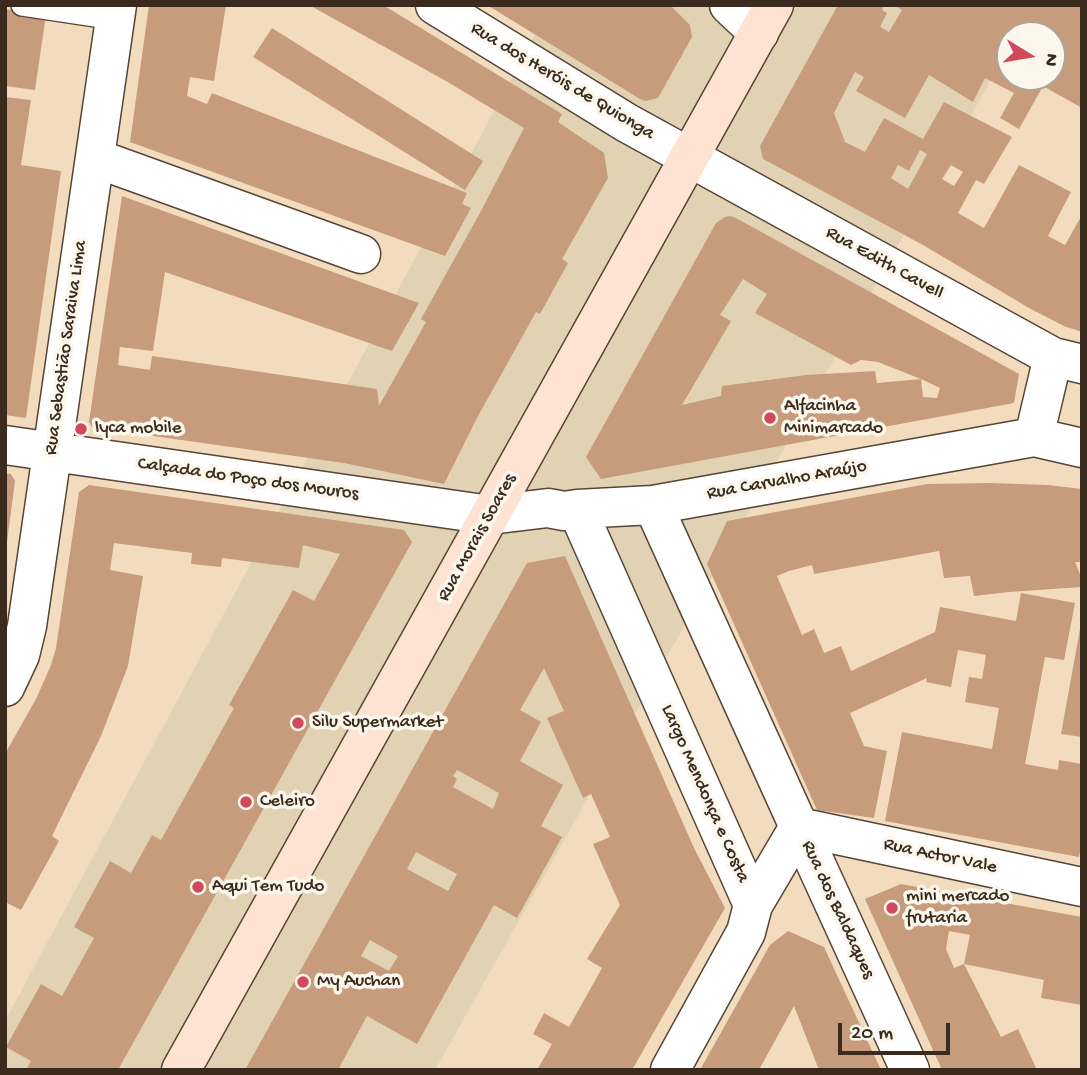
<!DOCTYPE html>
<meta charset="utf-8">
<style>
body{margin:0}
#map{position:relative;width:1087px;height:1075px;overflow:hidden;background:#f3dcbe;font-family:"Gochi Hand",sans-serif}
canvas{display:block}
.frame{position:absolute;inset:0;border:7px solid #3b2a1e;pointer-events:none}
.north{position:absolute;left:996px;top:21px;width:70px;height:70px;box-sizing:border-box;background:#fbf7ec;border:2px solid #aea59a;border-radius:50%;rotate:101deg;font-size:19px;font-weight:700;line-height:28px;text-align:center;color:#3b2a1e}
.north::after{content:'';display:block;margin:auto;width:24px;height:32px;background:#d1495b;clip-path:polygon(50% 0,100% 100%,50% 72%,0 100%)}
.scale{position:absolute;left:838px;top:1023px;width:112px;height:32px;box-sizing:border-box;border:4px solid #3b2a1e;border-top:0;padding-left:9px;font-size:21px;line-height:24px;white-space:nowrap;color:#3b2a1e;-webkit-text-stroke:5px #fbf7ec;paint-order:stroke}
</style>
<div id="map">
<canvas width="1087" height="1075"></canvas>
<div class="frame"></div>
<div class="north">N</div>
<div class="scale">20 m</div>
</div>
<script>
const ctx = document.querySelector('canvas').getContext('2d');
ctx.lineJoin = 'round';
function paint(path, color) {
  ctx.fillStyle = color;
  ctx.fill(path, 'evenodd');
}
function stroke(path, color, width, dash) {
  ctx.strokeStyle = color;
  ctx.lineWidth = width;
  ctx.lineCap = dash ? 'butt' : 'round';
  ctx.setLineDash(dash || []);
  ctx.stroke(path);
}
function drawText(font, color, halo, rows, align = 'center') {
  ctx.font = font + ' "Gochi Hand",sans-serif';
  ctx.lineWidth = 7;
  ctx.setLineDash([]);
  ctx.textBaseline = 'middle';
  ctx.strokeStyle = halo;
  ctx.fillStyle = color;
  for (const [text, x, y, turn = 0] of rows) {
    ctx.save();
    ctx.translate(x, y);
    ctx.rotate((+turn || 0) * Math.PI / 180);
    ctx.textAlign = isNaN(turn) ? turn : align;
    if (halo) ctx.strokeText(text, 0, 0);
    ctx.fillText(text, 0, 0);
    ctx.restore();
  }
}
paint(new Path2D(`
 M 551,5 L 1033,5 L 1010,35 L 1010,46 L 435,1070 L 5,1070 L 5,1021 Z`), '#e1d2b4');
paint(new Path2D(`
 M 149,5 L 226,5 L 214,81 L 190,77 L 187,96 L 207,104 L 212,93 L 467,193 L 462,204 L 471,208 L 445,256 L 130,142 Z
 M 309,5 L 383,5 L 562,114 L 558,122 L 604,153 L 608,178 L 562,259 L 568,263 L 540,314 L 536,312 L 478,416 L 444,484 L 344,463 L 97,428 L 92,427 L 89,422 L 122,196 L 419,303 L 392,351 L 165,272 L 153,351 L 120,347 L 118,365 L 150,370 L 152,356 L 377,389 L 379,406 L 426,322 L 421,319 L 481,211 L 524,128 L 446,81 Z
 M 487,5 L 670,5 L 690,25 L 692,37 L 658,98 L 646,101 L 640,99 Z
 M 838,5 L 884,5 L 882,10 L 887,13 L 880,27 L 889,32 L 902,10 L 893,5 L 1082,5 L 1082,108 L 1043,86 L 1019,129 L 1000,118 L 1014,93 L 985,78 L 973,102 L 929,75 L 905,118 L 856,91 L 864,77 L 855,72 L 834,113 L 845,142 L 865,152 L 884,118 L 923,139 L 944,102 L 1012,137 L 984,184 L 976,180 L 958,213 L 984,228 L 1019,165 L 1071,192 L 1048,236 L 1065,245 L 1082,215 L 1082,332 L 1064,326 L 1029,308 L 923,245 L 763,159 L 760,146 ZM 1010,35 L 1052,35 L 1052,77 L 1010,77 ZM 920,150 L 927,154 L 908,189 L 891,178 L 898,165 L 909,171 ZM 951,165 L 963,172 L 954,186 L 942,179 Z
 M 5,9 L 46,15 L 35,90 L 5,86 Z
 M 272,28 L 483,161 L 465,190 L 253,57 Z
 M 5,97 L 31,100 L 21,165 L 61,171 L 26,418 L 5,415 L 5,348 L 7,339 L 5,339 Z
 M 730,216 L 736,218 L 1019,374 L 1014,403 L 601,479 L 586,457 L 716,223 L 725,217 ZM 743,279 L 767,294 L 755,313 L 851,365 L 861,360 L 878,362 L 921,379 L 877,383 L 875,371 L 806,375 L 722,386 L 721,396 L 682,405 L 731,321 L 720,315 ZM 921,379 L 940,388 L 937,398 L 923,397 Z
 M 5,473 L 11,474 L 15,481 L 7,542 L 5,542 Z
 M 990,483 L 1048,485 L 1082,489 L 1082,562 L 1075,562 L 1082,579 L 1082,587 L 1009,592 L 974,596 L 970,576 L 944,578 L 939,551 L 814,574 L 812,565 L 789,571 L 777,576 L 802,635 L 814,629 L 824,653 L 841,646 L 851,671 L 935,632 L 940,607 L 1016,621 L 1021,593 L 1075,603 L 1064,660 L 1045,657 L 1025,764 L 1058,770 L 1059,760 L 1082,764 L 1082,842 L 1079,857 L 885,821 L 902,732 L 992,749 L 999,708 L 965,702 L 969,677 L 982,679 L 986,655 L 958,650 L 951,687 L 926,682 L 927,678 L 850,713 L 864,746 L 887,751 L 874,818 L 817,810 L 707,564 L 727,521 L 927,484 Z
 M 89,485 L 404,530 L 412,542 L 118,1070 L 26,1070 L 31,1061 L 6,1047 L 41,984 L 62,996 L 94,938 L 74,927 L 110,861 L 131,873 L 152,835 L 161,840 L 234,708 L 229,705 L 293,590 L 314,601 L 340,554 L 303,545 L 299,568 L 222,558 L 221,567 L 191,564 L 192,553 L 114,543 L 110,570 L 143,576 L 128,666 L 101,736 L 52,836 L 59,841 L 21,910 L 5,902 L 5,754 L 37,697 L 51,665 L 56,648 L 79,492 Z
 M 565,556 L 694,848 L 725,908 L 632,1070 L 537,1070 L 552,1044 L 533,1034 L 544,1013 L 569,1027 L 602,968 L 587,959 L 620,905 L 593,844 L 610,837 L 591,794 L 583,798 L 547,718 L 564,711 L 544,668 L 520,710 L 541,722 L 520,761 L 563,785 L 541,826 L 562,837 L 517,918 L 494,905 L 417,1044 L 367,1016 L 338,1070 L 245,1070 L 527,563 ZM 457,770 L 499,793 L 493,809 L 453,787 L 457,779 L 453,776 ZM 416,852 L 457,874 L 448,891 L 407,869 ZM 370,940 L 398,956 L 389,971 L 361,956 Z
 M 1080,629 L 1082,630 L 1082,737 L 1061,734 Z
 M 901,884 L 1082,917 L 1082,1005 L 1041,998 L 1044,980 L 964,964 L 970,935 L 949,931 L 946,949 L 954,968 L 964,964 L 1001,1037 L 1018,1029 L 1037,1070 L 942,1070 L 865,899 Z
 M 788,931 L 824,947 L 881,1070 L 819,1070 L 794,1006 L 760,1068 L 764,1070 L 700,1070 L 770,945 Z`), '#c69c7d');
const lane = new Path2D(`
 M 22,5 L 115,19`);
const street = new Path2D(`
 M 435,5 L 627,123 L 1053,357 L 1082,364
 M 729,5 L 759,33
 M 95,158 L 361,254
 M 1034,437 L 1053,357
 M 5,445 L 490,515 L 548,508 L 564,511 L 577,509 L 653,505 L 1034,437 L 1082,448
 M 577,509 L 753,905 L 799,827 L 653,505
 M 5,687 L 20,655 L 27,626 L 117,5
 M 799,827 L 1082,887
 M 799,827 L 910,1070
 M 670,1070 L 746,932 L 753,905`);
const secondary = new Path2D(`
 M 181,1070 L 774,5`);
stroke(lane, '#574536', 24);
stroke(street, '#574536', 41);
stroke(secondary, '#574536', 41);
stroke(lane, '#fff', 21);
stroke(street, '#fff', 38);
stroke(secondary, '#fee3d2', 38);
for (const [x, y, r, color] of [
 [770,418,7,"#d1495b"],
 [81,429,7,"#d1495b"],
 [298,723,7,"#d1495b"],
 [246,802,7,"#d1495b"],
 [198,887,7,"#d1495b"],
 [892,908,7,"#d1495b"],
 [303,982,7,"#d1495b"]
]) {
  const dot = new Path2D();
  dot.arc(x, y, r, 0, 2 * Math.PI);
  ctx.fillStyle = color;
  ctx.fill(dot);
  stroke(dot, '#fbf7ec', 2.5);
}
drawText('19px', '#3b2a1e', '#fbf7ec', [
 ["Rua dos Heróis de Quionga",562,82,31],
 ["Rua Edith Cavell",884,264,29],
 ["Rua Sebastião Saraiva Lima",67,348,-82],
 ["Calçada do Poço dos Mouros",248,480,8],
 ["Rua Carvalho Araújo",787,481,-10],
 ["Rua Morais Soares",478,538,-61],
 ["Largo Mendonça e Costa",704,794,66],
 ["Rua Actor Vale",940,857,12],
 ["Rua dos Baldaques",837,910,65]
]);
drawText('19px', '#3b2a1e', '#fbf7ec', [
 ["Alfacinha",784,407],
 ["Minimarcado",784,429],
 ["lyca mobile",95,429],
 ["Silu Supermarket",312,723],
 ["Celeiro",260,802],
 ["Aqui Tem Tudo",212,887],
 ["mini mercado",906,897],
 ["frutaria",906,919],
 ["My Auchan",317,982]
], 'left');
</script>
